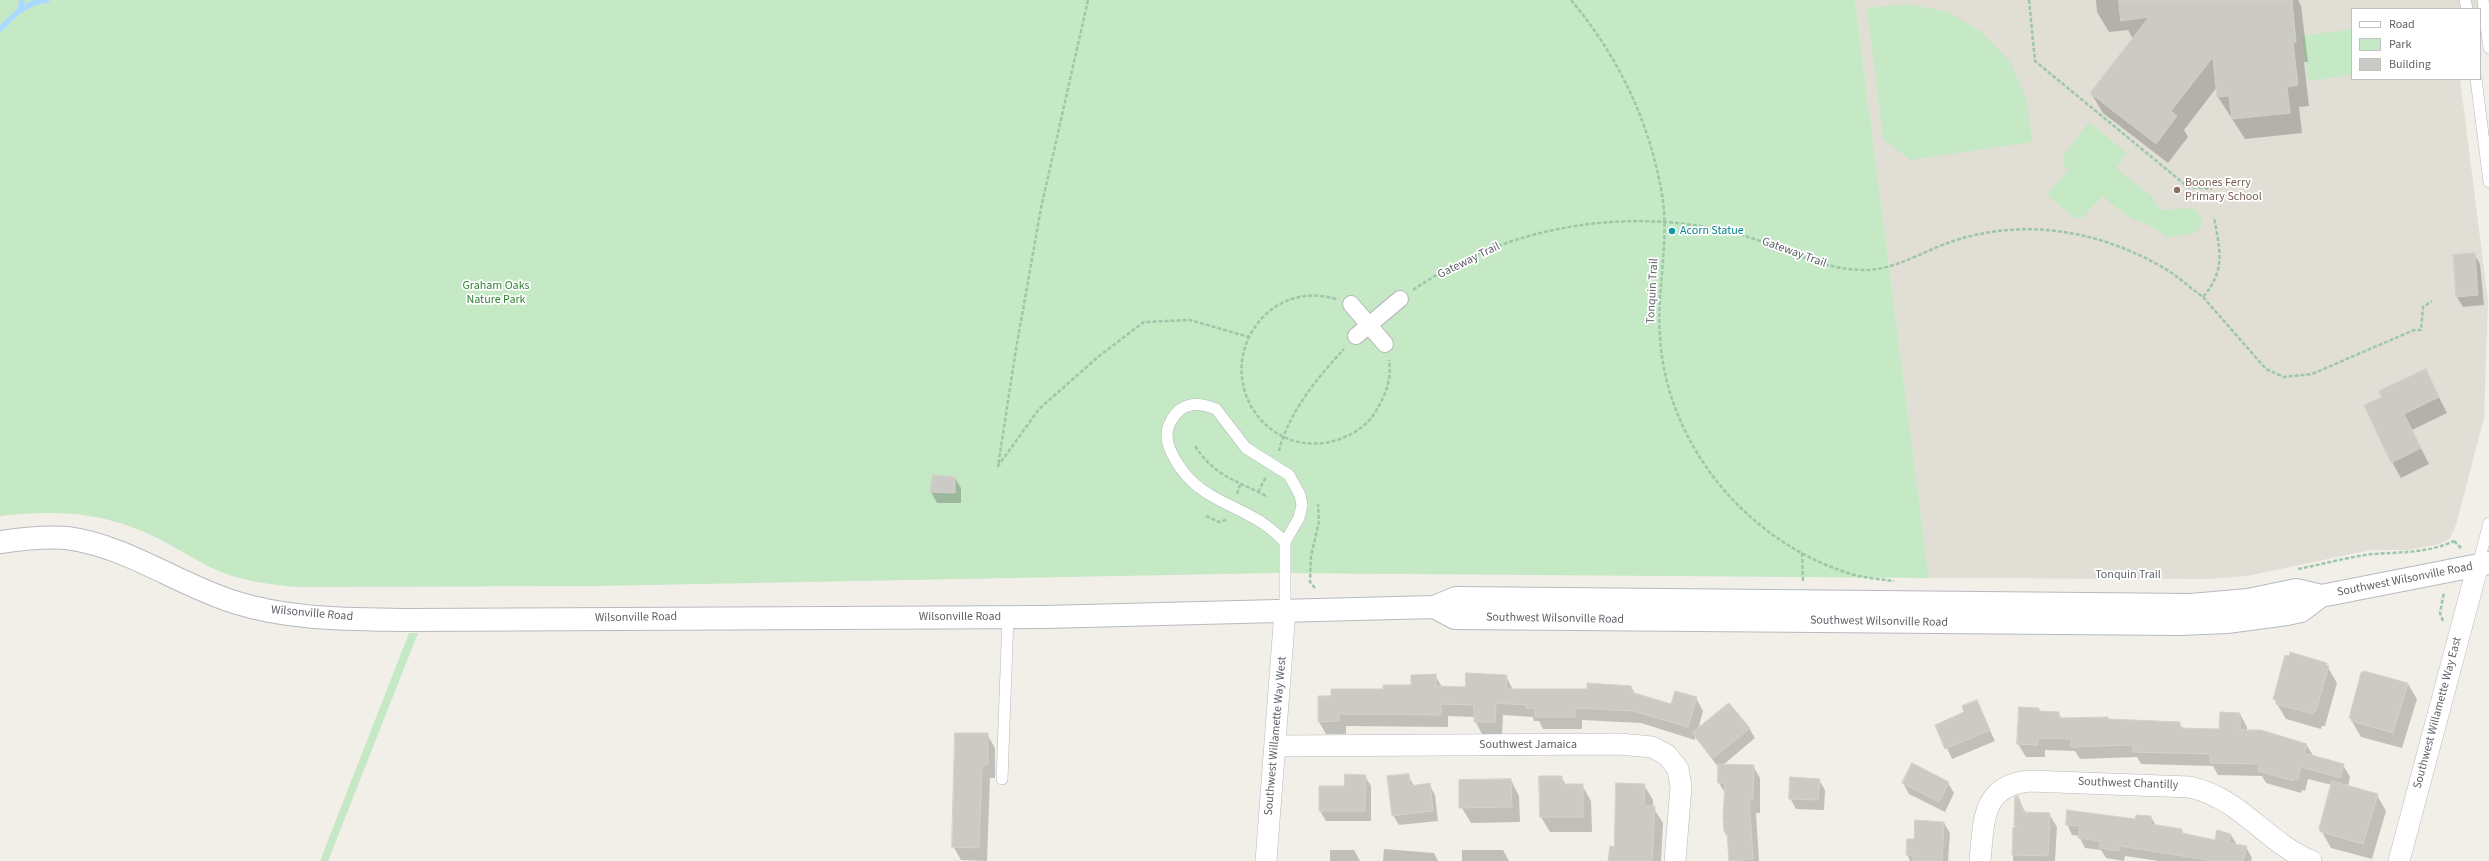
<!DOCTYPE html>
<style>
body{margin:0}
#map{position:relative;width:2489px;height:861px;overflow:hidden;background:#f1efe8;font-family:"Source Sans 3",sans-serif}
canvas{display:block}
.legend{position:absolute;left:2351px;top:8px;width:130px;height:72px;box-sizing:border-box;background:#fff;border:1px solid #bfc1c3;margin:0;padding:5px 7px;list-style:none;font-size:12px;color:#5f6368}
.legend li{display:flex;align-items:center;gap:8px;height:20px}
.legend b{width:20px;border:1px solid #bfc1c3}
</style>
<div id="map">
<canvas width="2489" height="861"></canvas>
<ul class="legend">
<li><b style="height:5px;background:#fff"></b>Road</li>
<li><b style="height:11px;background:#c5e8c5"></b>Park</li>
<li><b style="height:11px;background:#cccac5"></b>Building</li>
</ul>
</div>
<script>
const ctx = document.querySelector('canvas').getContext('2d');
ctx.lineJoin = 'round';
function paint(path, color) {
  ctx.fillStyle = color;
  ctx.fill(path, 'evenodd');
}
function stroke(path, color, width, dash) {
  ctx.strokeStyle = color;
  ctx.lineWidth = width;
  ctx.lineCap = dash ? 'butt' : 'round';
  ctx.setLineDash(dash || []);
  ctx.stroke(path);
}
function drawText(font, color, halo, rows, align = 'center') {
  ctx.font = font + ' "Source Sans 3",sans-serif';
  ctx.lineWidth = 3.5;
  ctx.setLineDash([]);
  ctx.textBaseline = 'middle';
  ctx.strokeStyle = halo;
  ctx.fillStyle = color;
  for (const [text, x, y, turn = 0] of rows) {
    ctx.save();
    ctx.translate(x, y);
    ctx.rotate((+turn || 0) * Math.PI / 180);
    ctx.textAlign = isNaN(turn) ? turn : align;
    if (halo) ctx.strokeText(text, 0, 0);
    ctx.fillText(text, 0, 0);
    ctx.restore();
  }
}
paint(new Path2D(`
 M 1855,0 L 2489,0 L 2489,9 L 2352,9 L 2352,79 L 2460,79 L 2488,301 L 2484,418 L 2456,525 L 2450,538 L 2440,544 L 2407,550 L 2371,550 L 2247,576 L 2209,579 L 1929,578 Z`), '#e1ded6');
paint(new Path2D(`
 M 0,0 L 1855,0 L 1929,578 L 1274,573 L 597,586 L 301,587 C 270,585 240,581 212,568 C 186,555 162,538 134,528 C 90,511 46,511 0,516 Z
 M 1908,4 L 1948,12 L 1983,33 L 2011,63 L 2027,101 L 2032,142 L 1910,160 L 1883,139 L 1867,8 Z
 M 2352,29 L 2352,75 L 2308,81 L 2302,36 Z
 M 2089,122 L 2127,153 L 2116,168 L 2153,197 L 2160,210 L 2193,208 L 2201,217 L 2202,224 L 2199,230 L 2193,234 L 2168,237 L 2145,223 L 2133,220 L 2102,196 L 2082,218 L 2075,218 L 2047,195 L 2068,170 L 2063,165 L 2063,156 Z
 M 409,633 L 418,633 L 328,861 L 320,861 Z`), '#c5e8c5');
paint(new Path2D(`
 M 2096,0 L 2298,0 L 2301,6 L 2308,62 L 2304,62 L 2309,106 L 2299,107 L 2302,133 L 2245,139 L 2218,97 L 2217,87 L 2184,130 L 2188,137 L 2168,163 L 2103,113 L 2091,93 L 2133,39 L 2128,30 L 2109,32 L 2097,12 Z
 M 2474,254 L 2480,264 L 2484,305 L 2463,307 L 2457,297 Z
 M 2425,370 L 2447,413 L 2412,430 L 2429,464 L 2401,478 L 2392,462 L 2383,397 Z
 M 933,476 L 955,478 L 961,488 L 961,503 L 937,503 L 931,492 Z
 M 2289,657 L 2326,664 L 2337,683 L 2325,726 L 2322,726 L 2321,729 L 2286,719 L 2274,699 Z
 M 2364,672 L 2408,684 L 2417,699 L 2402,748 L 2361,737 L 2350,718 Z
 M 1435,675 L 1442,687 L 1466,688 L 1506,676 L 1513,690 L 1588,690 L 1631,686 L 1635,695 L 1672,706 L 1696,698 L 1703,711 L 1698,730 L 1749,728 L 1755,738 L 1723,765 L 1753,766 L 1760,778 L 1760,813 L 1756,813 L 1759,861 L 1730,861 L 1728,839 L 1725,832 L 1725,793 L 1719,783 L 1719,768 L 1695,737 L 1695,740 L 1641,723 L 1582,720 L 1582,729 L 1543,729 L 1539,721 L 1534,721 L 1533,717 L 1503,715 L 1502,735 L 1482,734 L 1475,721 L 1475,717 L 1448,716 L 1448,727 L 1346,726 L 1346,734 L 1326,734 L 1319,722 L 1332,697 L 1412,686 Z
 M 1976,701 L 1995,741 L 1952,759 L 1936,725 L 1965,713 Z
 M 2020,708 L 2039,709 L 2041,712 L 2058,713 L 2062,719 L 2108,718 L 2109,720 L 2179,723 L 2183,729 L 2220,730 L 2240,714 L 2247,727 L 2247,731 L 2306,744 L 2314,757 L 2343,765 L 2350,777 L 2348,787 L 2377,795 L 2386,811 L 2372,859 L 2331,848 L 2322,832 L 2332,785 L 2308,779 L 2305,791 L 2302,790 L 2301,793 L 2266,783 L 2262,776 L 2218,775 L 2213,766 L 2141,764 L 2137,757 L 2080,759 L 2075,751 L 2045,750 L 2045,757 L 2026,757 L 2018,744 Z
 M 987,734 L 995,748 L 995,778 L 990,778 L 987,861 L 961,860 L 953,846 Z
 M 1408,775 L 1414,786 L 1429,784 L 1435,795 L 1438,821 L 1399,825 L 1393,815 Z
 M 1365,776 L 1371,786 L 1371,821 L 1326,821 L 1320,811 L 1345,787 Z
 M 1561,777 L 1566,785 L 1582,785 L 1591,801 L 1592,832 L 1550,832 L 1541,817 Z
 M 1511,780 L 1519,796 L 1520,822 L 1471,823 L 1462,808 Z
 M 1819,780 L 1825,790 L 1824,810 L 1796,809 L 1790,798 Z
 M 1903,783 L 1948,783 L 1954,793 L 1945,812 L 1909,794 Z
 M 1644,785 L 1653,800 L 1653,807 L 1663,823 L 1661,861 L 1609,861 Z
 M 2017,797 L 2026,813 L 2049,814 L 2057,827 L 2055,861 L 2013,861 Z
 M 2151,817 L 2156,826 L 2181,830 L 2184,834 L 2215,841 L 2231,835 L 2237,845 L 2246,847 L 2252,858 L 2251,861 L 2159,861 L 2125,856 L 2124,861 L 2106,858 L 2101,850 L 2085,848 L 2079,836 L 2072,835 L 2067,824 L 2136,820 Z
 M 1944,823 L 1950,833 L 1948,861 L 1910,861 L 1907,854 L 1915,840 Z
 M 1384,849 L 1434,853 L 1438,861 L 1383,861 Z
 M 1330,850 L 1354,850 L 1360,861 L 1330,861 Z
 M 1462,850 L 1503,850 L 1509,861 L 1462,861 Z`), '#0003');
stroke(new Path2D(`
 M 20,10 L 36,2 L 47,0
 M 0,29 L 20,10 L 22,0`), '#aadaff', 5.5);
const building = new Path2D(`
 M 2119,0 L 2292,0 L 2296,42 L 2293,42 L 2298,85 L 2287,87 L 2290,113 L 2232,119 L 2229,96 L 2217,97 L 2213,57 L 2171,111 L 2177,116 L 2156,144 L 2090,93 L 2149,17 L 2121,21 Z
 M 2475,253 L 2478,295 L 2456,297 L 2453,255 Z
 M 2426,369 L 2439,397 L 2404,414 L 2421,448 L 2391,463 L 2364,405 L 2382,397 L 2379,391 Z
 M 933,475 L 955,477 L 955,493 L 930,492 Z
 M 2290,652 L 2327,663 L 2326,665 L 2329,666 L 2316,711 L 2314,711 L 2313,714 L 2276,704 L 2277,700 L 2273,699 L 2285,655 L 2289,656 Z
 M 2364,671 L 2408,683 L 2393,733 L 2351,721 L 2352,719 L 2349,718 L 2361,673 Z
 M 1466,673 L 1507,675 L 1506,689 L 1587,689 L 1587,683 L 1631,686 L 1631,692 L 1671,704 L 1675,691 L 1697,697 L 1688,727 L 1633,711 L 1575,708 L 1575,717 L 1535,717 L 1535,708 L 1526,708 L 1526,705 L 1496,703 L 1495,722 L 1474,722 L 1474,705 L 1441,704 L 1441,715 L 1339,714 L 1339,721 L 1318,722 L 1318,696 L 1331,696 L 1331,689 L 1383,689 L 1383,685 L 1411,685 L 1411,675 L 1436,674 L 1436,686 L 1465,687 Z
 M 1977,700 L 1990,730 L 1945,749 L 1935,725 L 1964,712 L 1962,706 Z
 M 1729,703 L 1750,728 L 1713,758 L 1692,733 Z
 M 2019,707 L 2039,708 L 2039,711 L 2059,712 L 2059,718 L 2108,717 L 2108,719 L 2180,722 L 2180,728 L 2219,729 L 2220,712 L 2240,713 L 2240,730 L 2261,730 L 2307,744 L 2304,753 L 2344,764 L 2340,778 L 2301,767 L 2298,779 L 2295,778 L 2294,781 L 2258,771 L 2260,764 L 2210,763 L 2210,754 L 2133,752 L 2133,745 L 2071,747 L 2071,739 L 2038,738 L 2038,745 L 2017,744 Z
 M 955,733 L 988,733 L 988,765 L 982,765 L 979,848 L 952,847 Z
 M 1912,763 L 1949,782 L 1939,802 L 1902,783 Z
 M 1718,764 L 1754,765 L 1753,800 L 1749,800 L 1753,859 L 1729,861 L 1727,832 L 1724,832 L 1723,817 L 1725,783 L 1718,783 Z
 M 1345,774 L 1366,775 L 1365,811 L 1319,811 L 1319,786 L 1344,786 Z
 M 1409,774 L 1410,786 L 1430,783 L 1433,811 L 1392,816 L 1387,776 Z
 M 1539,776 L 1562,776 L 1562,784 L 1583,784 L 1583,817 L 1540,817 Z
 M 1790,777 L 1820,779 L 1818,800 L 1789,799 Z
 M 1511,779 L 1512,807 L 1459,808 L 1459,780 Z
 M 2332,781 L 2378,794 L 2363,844 L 2321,832 L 2319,829 Z
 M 1616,783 L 1645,784 L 1644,806 L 1655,806 L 1652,861 L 1608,861 L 1610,846 L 1614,847 Z
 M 2018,796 L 2024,812 L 2050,813 L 2048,856 L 2012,855 L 2013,827 L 2018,828 L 2014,825 L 2015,797 Z
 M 2067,810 L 2135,819 L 2136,815 L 2151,816 L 2151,824 L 2182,829 L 2182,833 L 2215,840 L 2217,830 L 2231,834 L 2229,843 L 2247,846 L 2243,861 L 2213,861 L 2119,846 L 2119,851 L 2099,848 L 2100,841 L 2078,838 L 2080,826 L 2066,825 Z
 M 1915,820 L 1944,822 L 1942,861 L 1913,861 L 1913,855 L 1906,855 L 1907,839 L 1914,839 Z`);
paint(building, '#cccac5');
stroke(building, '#d6d1c6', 1);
const service = new Path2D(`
 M 2465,0 L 2467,9
 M 2483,0 L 2489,48
 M 2476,79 L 2489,182
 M 1285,542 C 1277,534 1270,528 1261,522 C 1229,502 1197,497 1176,461 C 1171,452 1167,445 1167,435 C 1167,426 1173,415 1181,409 C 1192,401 1205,405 1216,409 L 1246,448 L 1289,475 L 1300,495 L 1302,505 L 1299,518 L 1285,542 L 1285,611
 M 2478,565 L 2489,523
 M 1002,779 L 1008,617`);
const pedestrian = new Path2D(`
 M 1351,304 L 1385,344
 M 1356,336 L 1400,299`);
const minor = new Path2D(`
 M 1276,746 L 1619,744 L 1652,747 L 1667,755 L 1678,769 L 1681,787 L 1675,861
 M 1266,861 L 1285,611
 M 1980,861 C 1984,822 1981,785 2030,781 L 2190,787 C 2242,799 2264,841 2311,861
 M 2399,861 L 2478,565`);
const secondary = new Path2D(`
 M 0,542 C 21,539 45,536 67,538 C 127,546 177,584 234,602 C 290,620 350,619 408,620 L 1045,617 L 1434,607 L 1456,598 L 2191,605 L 2248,600 L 2296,590 L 2321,596 L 2489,563
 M 1434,607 L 1455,618 L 2180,624 L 2227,622 L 2287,614 L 2301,611 L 2321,596`);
stroke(service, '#b5b8bc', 12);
stroke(pedestrian, '#b5b8bc', 18);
stroke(minor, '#b5b8bc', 22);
stroke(secondary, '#b6babf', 24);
stroke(new Path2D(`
 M 1088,0 L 1041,208 L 1016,349 L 998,466 L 1039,409 L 1099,356 L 1144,322 L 1190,320 L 1249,337
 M 1571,0 C 1617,55 1648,118 1661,189 C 1671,238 1656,289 1660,338 C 1667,445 1747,541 1848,573 C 1863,578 1879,579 1894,581
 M 2029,0 L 2035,61 L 2188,187 L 2212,189
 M 1413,290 C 1504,227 1623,206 1730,232 C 1775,242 1815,269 1862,270 C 1894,271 1923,251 1953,241 C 2024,218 2098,230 2162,267 C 2177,275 2189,287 2203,297 C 2226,270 2220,251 2214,217
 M 2203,297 L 2266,369 L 2284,377 L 2312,374 L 2414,330 L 2421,330 L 2423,307 L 2432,301
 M 1336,299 C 1310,291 1282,297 1263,317 C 1209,375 1265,465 1340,439 C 1356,433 1369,424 1377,409 C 1386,394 1392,378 1389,360
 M 1195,446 C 1215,477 1238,481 1268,497
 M 1279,451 C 1288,413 1318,377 1344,349
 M 1258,492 L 1266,477
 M 1237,494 L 1240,485
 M 1206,516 L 1219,522 L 1226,520
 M 2454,541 L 2461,548
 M 1802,553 L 1803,582
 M 2298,569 C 2323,564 2348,557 2373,554 C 2402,552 2428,553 2454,541
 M 1315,588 L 1310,582 L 1311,556 L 1319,522 L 1318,504
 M 2443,621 L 2440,613 L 2444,592`), '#9cc7a9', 2.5, [4, 2]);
stroke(service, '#fff', 11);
stroke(pedestrian, '#fff', 16);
stroke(minor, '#fff', 21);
stroke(secondary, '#fff', 22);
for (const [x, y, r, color] of [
 [2177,190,4,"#8d6e63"],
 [1672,231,4,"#0f9aa8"]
]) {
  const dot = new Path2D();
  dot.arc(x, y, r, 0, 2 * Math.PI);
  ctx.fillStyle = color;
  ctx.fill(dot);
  stroke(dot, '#fff', 1.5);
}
drawText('12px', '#785e54', '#fff', [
 ["Boones Ferry",2185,183],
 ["Primary School",2185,197]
], 'left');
drawText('12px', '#0d838f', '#fff', [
 ["Acorn Statue",1680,231]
], 'left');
drawText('12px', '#5f6368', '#fff', [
 ["Gateway Trail",1794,253,20],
 ["Gateway Trail",1469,261,-26],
 ["Tonquin Trail",1653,291,-87],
 ["Tonquin Trail",2128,575],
 ["Southwest Wilsonville Road",2405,580,-11],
 ["Wilsonville Road",312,614,5],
 ["Wilsonville Road",960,617],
 ["Wilsonville Road",636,618,-1],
 ["Southwest Wilsonville Road",1555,619,1],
 ["Southwest Wilsonville Road",1879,622,1],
 ["Southwest Willamette Way East",2438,713,-75],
 ["Southwest Willamette Way West",1276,736,-85],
 ["Southwest Jamaica",1528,745],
 ["Southwest Chantilly",2128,784,2]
]);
drawText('12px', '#348238', '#fff', [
 ["Graham Oaks",496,286],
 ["Nature Park",496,300]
]);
</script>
